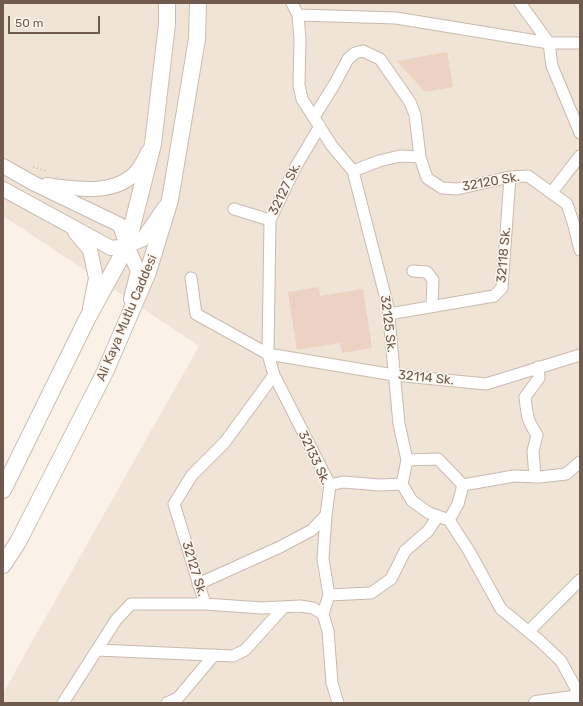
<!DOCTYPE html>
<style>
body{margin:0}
#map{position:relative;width:583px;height:706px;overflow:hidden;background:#faf2e7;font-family:Rubik,sans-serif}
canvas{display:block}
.frame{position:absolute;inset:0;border:4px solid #705a4e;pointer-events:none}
.scale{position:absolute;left:8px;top:16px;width:92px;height:18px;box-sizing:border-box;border:2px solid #705a4e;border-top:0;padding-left:5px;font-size:12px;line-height:14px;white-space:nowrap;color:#705a4e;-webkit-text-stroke:3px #fdf6ed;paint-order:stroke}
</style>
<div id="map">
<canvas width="583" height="706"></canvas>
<div class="frame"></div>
<div class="scale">50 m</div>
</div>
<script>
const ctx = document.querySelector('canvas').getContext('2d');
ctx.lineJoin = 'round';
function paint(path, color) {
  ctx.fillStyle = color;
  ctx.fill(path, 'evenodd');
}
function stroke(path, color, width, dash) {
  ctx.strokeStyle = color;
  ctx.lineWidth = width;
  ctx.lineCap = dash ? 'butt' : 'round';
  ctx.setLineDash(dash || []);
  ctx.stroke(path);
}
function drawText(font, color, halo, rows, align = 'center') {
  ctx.font = font + ' Rubik,sans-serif';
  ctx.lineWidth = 3;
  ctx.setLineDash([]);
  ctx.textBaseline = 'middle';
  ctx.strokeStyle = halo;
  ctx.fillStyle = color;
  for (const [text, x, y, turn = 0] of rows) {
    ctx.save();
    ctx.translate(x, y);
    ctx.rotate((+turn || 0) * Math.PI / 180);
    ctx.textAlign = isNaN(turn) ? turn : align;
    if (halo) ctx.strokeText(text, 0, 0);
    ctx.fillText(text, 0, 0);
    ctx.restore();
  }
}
paint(new Path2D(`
 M 3,3 L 580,3 L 580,703 L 3,703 L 3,693 L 199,346 L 3,216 Z`), '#f0e4d6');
paint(new Path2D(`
 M 447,52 L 453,87 L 425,92 L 397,61 Z
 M 319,287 L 320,296 L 363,289 L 372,348 L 342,353 L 340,343 L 297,350 L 288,292 Z`), '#ecd2c2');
const minor = new Path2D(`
 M 292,3 L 298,15 L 300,39 L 299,85 L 302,99 L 332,146 L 353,171 L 388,307 L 399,424 L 407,460 L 402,484 L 412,501 L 429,513 L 449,520
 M 520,3 L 549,43 L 552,66 L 580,133
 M 298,15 L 396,18 L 549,43 L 580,43
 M 314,117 L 334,85 L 348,59 L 355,53 L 363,51 L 380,59 L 410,102 L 415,115 L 420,157 L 427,178 L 442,188 L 457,189 L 510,177 L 528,176 L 567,204 L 573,222 L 580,250
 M 320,126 L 295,168 L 270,220 L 268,354 L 274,375 L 330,485 L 326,515 L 323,559 L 329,595 L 323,614
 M 353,171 L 379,161 L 400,156 L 420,157
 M 552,192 L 580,156
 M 234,209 L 270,220
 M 413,271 L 427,272 L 433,280 L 432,306
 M 191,278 L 196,314 L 268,354 L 394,375 L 486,384 L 580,355
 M 389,314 L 494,296 L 502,288 L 510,177
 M 407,460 L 438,459 L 463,485 L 514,476 L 540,477 L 566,474 L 580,462
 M 535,477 L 533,451 L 537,435 C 527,420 527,415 525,397 L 539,378 L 538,367
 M 330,485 L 343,482 L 380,485 L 402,484
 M 449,520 L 469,551 L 501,609 L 540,641 L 561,661 L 580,696
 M 449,520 L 458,504 L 463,485
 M 198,584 L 280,547 L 312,530 L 326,515
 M 329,595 L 371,593 L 391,579 L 405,551 L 428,531 L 438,516
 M 205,604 L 174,504 L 192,475 L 225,442 L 274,375
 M 323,614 L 328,631 L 332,683 L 338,703
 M 529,631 L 580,580
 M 97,650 L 233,656 L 245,650 L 284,607
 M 63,703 L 116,620 L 131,604 L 205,604 L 262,608 L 300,606 L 313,608 L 323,614
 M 167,703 L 178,698 L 214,655`);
const tertiary = new Path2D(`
 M 3,166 L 33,183 L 120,225 L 127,246 L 138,271 L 131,299
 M 47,185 C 76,189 116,196 137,171 C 142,165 145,158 148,152
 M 3,189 L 111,248 L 127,246 L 143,239 L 165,207
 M 75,232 L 90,250 L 96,278 L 90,308
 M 536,703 L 580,697`);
const secondary = new Path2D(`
 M 3,490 L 87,319 L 127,246 L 153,144 L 167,24 L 167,3
 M 3,565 L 18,542 L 105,372 L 148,272 L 170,200 L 197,39 L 198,3`);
stroke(minor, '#cabaae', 13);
stroke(tertiary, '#cabaae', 16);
stroke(secondary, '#cebcaf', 18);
stroke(new Path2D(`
 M 33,167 L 46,171`), '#d1b5a5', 2, [1, 3]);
stroke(minor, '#fff', 11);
stroke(tertiary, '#fff', 14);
stroke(secondary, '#fff', 16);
drawText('13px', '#705a4e', '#fdf6ed', [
 ["32120 Sk.",491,182,-10],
 ["32127 Sk.",285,189,-64],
 ["32118 Sk.",504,255,-85],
 ["Ali Kaya Mutlu Caddesi",127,318,-67],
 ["32125 Sk.",388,324,83],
 ["32114 Sk.",426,378,6],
 ["32133 Sk.",314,458,65],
 ["32127 Sk.",194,569,73]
]);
</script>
